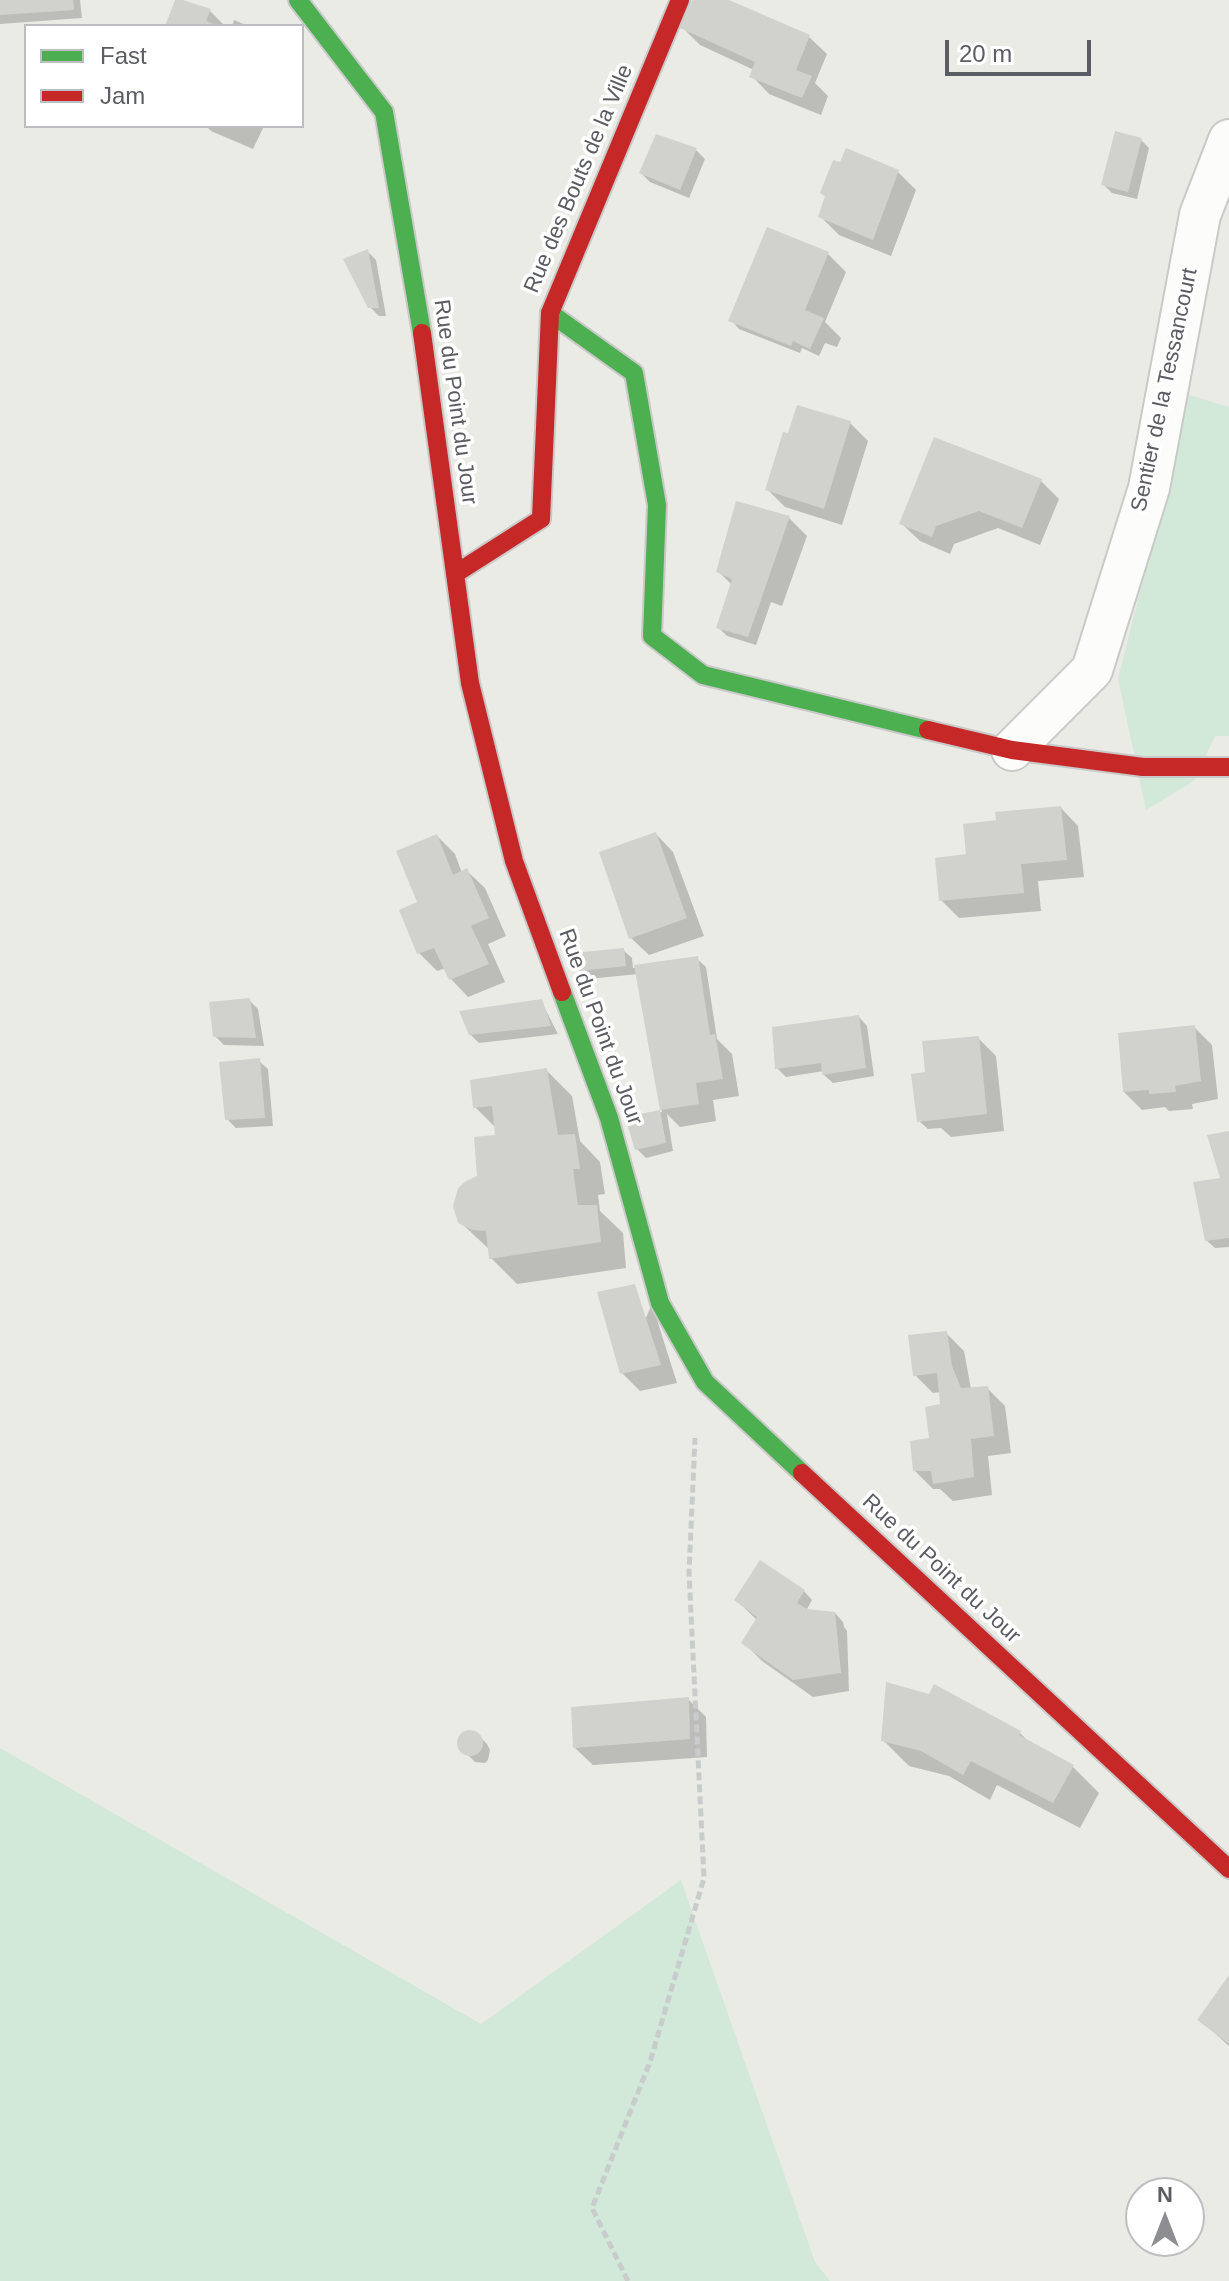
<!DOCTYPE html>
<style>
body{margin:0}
#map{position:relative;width:1229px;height:2281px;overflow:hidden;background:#ebebe6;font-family:Arial,sans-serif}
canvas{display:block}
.legend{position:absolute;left:24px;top:24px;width:280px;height:104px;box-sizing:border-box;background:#fff;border:2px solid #bdbec1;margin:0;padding:10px 14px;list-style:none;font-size:24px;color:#5b5c64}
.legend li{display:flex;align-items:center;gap:16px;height:40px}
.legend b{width:40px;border:2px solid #bdbec1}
.north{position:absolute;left:1125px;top:2177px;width:80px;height:80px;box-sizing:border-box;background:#fff;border:2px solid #bdbec1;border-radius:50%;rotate:0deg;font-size:22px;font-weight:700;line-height:32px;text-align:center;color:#5b5c64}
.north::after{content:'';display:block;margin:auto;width:28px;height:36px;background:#8d8e92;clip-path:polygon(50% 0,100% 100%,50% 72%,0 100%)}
.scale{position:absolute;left:945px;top:40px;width:146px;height:36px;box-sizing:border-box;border:4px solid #5b5c64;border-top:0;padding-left:10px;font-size:24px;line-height:28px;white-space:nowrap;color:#5b5c64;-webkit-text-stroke:6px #fff;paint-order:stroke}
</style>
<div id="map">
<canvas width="1229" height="2281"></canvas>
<ul class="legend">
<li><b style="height:10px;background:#4caf50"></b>Fast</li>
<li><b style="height:10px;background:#c62828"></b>Jam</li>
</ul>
<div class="north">N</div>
<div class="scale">20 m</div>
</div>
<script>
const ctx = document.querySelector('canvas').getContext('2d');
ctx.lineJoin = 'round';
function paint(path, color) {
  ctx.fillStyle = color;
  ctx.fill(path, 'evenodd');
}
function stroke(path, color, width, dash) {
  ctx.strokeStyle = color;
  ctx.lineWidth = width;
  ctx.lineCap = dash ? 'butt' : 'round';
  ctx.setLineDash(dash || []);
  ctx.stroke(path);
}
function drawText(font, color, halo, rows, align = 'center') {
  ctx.font = font + ' Arial,sans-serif';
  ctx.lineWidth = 7;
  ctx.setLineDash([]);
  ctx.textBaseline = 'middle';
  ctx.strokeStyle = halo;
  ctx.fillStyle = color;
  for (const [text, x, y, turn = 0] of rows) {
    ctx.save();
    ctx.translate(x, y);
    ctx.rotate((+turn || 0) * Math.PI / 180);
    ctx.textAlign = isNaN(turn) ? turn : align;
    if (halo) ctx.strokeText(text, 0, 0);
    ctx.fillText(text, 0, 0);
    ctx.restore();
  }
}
paint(new Path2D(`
 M 1189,395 L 1229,407 L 1229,736 L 1215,736 L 1194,781 L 1146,810 L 1118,679 Z
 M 0,1748 L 481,2024 L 681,1880 L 815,2262 L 830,2281 L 0,2281 Z`), '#d2e9d9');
paint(new Path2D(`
 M 0,0 L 80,0 L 82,18 L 0,24 Z
 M 724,0 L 809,37 L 827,54 L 815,83 L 828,96 L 821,115 L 769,94 L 752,76 L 754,70 L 700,45 L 682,27 Z
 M 210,11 L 225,26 L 167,26 Z
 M 234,20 L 248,26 L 232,26 Z
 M 206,126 L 264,126 L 253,149 L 211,131 Z
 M 1141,140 L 1149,148 L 1137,199 L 1112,193 L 1103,184 Z
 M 696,150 L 705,159 L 689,198 L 650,182 L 641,173 Z
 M 898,172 L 916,190 L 891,256 L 839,235 L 821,217 Z
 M 368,252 L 376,260 L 386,316 L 379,316 L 370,307 Z
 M 828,254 L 846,272 L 825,322 L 841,338 L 837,347 L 825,343 L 819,356 L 802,348 L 800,353 L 739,329 L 731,320 Z
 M 850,423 L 868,441 L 842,525 L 785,507 L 767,489 Z
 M 1041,481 L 1059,499 L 1040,545 L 998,528 L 954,544 L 950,554 L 920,541 L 902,524 Z
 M 789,518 L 807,536 L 782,606 L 771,602 L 756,645 L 727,636 L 718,627 L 732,585 L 718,571 Z
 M 1061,808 L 1078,826 L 1084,877 L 1038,881 L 1041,911 L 959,918 L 941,900 L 968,856 L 999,822 Z
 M 656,834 L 673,852 L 704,936 L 649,955 L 631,938 Z
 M 437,836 L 455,854 L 462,873 L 467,871 L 485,888 L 506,936 L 488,944 L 505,982 L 468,997 L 451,979 L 446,968 L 437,971 L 419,953 Z
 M 623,950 L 632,958 L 633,968 L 697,959 L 706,967 L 717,1039 L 732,1054 L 739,1096 L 713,1100 L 716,1121 L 680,1127 L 667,1114 L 673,1151 L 646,1158 L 637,1149 L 627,1118 L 662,1112 L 638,974 L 588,979 L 580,970 Z
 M 249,1000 L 258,1009 L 264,1046 L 224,1045 L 215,1036 Z
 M 541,1001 L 558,1034 L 479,1043 L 470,1034 Z
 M 859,1017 L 867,1026 L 874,1076 L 833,1083 L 824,1075 L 824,1071 L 786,1077 L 777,1068 Z
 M 1194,1027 L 1212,1045 L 1218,1099 L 1192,1104 L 1193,1109 L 1169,1111 L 1165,1107 L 1142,1110 L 1124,1092 Z
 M 978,1038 L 996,1056 L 1004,1131 L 951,1137 L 941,1128 L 928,1129 L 919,1121 L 924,1074 Z
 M 259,1061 L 268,1069 L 273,1126 L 236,1128 L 227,1119 Z
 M 546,1070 L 572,1096 L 580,1141 L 600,1162 L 605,1194 L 598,1195 L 600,1211 L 623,1233 L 626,1268 L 517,1284 L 491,1258 L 490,1250 L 460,1222 L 497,1137 L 496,1128 L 475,1107 Z
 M 1229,1133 L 1229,1247 L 1215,1248 L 1206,1240 L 1223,1179 Z
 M 652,1304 L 677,1383 L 640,1391 L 622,1373 Z
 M 946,1333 L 964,1351 L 971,1389 L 987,1388 L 1005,1406 L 1011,1453 L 988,1456 L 992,1495 L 953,1501 L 940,1489 L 933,1489 L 915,1471 L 931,1440 L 943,1406 L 941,1392 L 933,1393 L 915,1375 Z
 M 804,1591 L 812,1600 L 806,1611 L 835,1613 L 843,1622 L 844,1627 L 847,1631 L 849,1691 L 813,1697 L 762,1661 L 744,1643 L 757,1620 L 736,1600 Z
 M 935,1686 L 1020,1733 L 1032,1745 L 1073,1767 L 1099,1793 L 1080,1828 L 997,1785 L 990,1800 L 949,1776 L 909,1766 L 883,1740 L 930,1697 Z
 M 688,1699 L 706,1717 L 707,1757 L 593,1765 L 575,1748 Z
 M 466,1732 L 478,1735 L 487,1744 L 490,1750 L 488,1760 L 485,1763 L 475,1762 L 461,1748 L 460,1737 Z
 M 1229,1979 L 1229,2046 L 1199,2019 Z`), '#0003');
paint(new Path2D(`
 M 0,0 L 73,0 L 74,10 L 0,15 Z
 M 175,0 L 183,0 L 211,9 L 206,21 L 218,26 L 165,26 Z
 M 692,0 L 729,0 L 810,35 L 796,70 L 812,76 L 802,98 L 749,77 L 755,62 L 680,28 Z
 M 1115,131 L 1142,138 L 1128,192 L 1101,185 Z
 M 656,134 L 697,148 L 680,190 L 639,173 Z
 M 846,148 L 899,170 L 873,240 L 818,217 L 825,196 L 820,193 L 833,160 L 840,162 Z
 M 767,227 L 829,252 L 805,310 L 824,318 L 810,349 L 793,341 L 791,346 L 728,321 Z
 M 368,249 L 379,308 L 368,308 L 343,259 Z
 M 797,405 L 851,421 L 824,509 L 765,490 L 783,432 L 788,433 Z
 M 934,437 L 1042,479 L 1022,528 L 979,511 L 936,526 L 932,537 L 899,524 Z
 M 736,501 L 790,516 L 748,637 L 716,628 L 732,579 L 716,572 Z
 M 1061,806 L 1067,860 L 1021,864 L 1024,893 L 939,901 L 935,858 L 966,854 L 963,824 L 996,820 L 995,812 Z
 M 656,832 L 687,918 L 629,939 L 599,852 Z
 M 437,834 L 453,875 L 467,868 L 489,918 L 471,926 L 489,964 L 449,980 L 434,948 L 417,954 L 399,910 L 417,902 L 396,851 Z
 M 624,948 L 626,966 L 578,971 L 572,953 Z
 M 698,956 L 710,1035 L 715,1034 L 723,1079 L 696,1083 L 699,1104 L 660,1110 L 634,965 Z
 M 250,998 L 256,1038 L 213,1037 L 209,1002 Z
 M 542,999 L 551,1026 L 469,1035 L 459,1011 Z
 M 859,1015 L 866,1068 L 822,1075 L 821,1063 L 775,1069 L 772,1027 Z
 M 1195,1025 L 1201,1081 L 1175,1086 L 1176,1092 L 1149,1094 L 1149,1090 L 1123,1092 L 1118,1033 Z
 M 979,1036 L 987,1114 L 917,1122 L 911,1074 L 925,1072 L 922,1041 Z
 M 260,1058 L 265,1118 L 225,1120 L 219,1062 Z
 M 547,1068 L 558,1135 L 575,1134 L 580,1169 L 573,1169 L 578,1205 L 597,1205 L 601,1242 L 489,1259 L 486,1231 L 472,1230 L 458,1223 L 453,1206 L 458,1188 L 466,1181 L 477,1176 L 474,1137 L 495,1135 L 492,1106 L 473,1108 L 470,1080 Z
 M 660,1110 L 666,1143 L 635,1150 L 625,1117 Z
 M 1229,1131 L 1229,1238 L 1205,1241 L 1193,1182 L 1220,1178 L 1207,1135 Z
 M 635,1284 L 661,1365 L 620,1374 L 597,1292 Z
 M 947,1331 L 952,1366 L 961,1388 L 988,1386 L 994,1436 L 971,1439 L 974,1477 L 933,1484 L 931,1471 L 913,1471 L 910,1441 L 929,1438 L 925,1407 L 940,1404 L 937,1373 L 913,1376 L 908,1335 Z
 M 760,1560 L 805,1590 L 797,1603 L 807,1609 L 835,1612 L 841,1673 L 793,1680 L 741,1643 L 757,1617 L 734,1600 Z
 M 886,1682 L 929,1694 L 934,1684 L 1021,1731 L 1019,1735 L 1074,1765 L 1053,1803 L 971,1761 L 963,1775 L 921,1751 L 881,1741 Z
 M 689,1697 L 690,1739 L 573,1748 L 571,1707 Z
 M457 1743a13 13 0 1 1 26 0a13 13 0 1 1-26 0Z
 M 1229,1975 L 1229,2044 L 1197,2020 Z`), '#d1d2ce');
const street = new Path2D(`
 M 1012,750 L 1092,670 L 1149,488 L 1200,215 L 1229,140`);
const fast = new Path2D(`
 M 298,0 L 384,112 L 422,333
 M 550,313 L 634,373 L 657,505 L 652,636 L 703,675 L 928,730
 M 562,992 L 609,1118 L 660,1303 L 705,1382 L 802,1473`);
const jam = new Path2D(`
 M 422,333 L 470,683 L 514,861 L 562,992
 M 455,574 L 541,519 L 550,313 L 680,0
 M 928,730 L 1012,750 L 1143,767 L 1229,767
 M 802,1473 L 1229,1869`);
stroke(street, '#c8c9c8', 44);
stroke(fast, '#cac9ca', 22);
stroke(jam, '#cac9ca', 22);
stroke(new Path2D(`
 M 628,2281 L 592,2208 L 650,2062 L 704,1878 L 689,1573 L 695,1438`), '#c8cccc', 5, [8, 4]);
stroke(street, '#fcfcfb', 40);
stroke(fast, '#4caf50', 18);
stroke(jam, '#c62828', 18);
drawText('22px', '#5b5c64', '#fff', [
 ["Rue des Bouts de la Ville",579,179,-67],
 ["Sentier de la Tessancourt",1165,390,-78],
 ["Rue du Point du Jour",455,402,82],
 ["Rue du Point du Jour",600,1027,70],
 ["Rue du Point du Jour",941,1569,43]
]);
</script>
